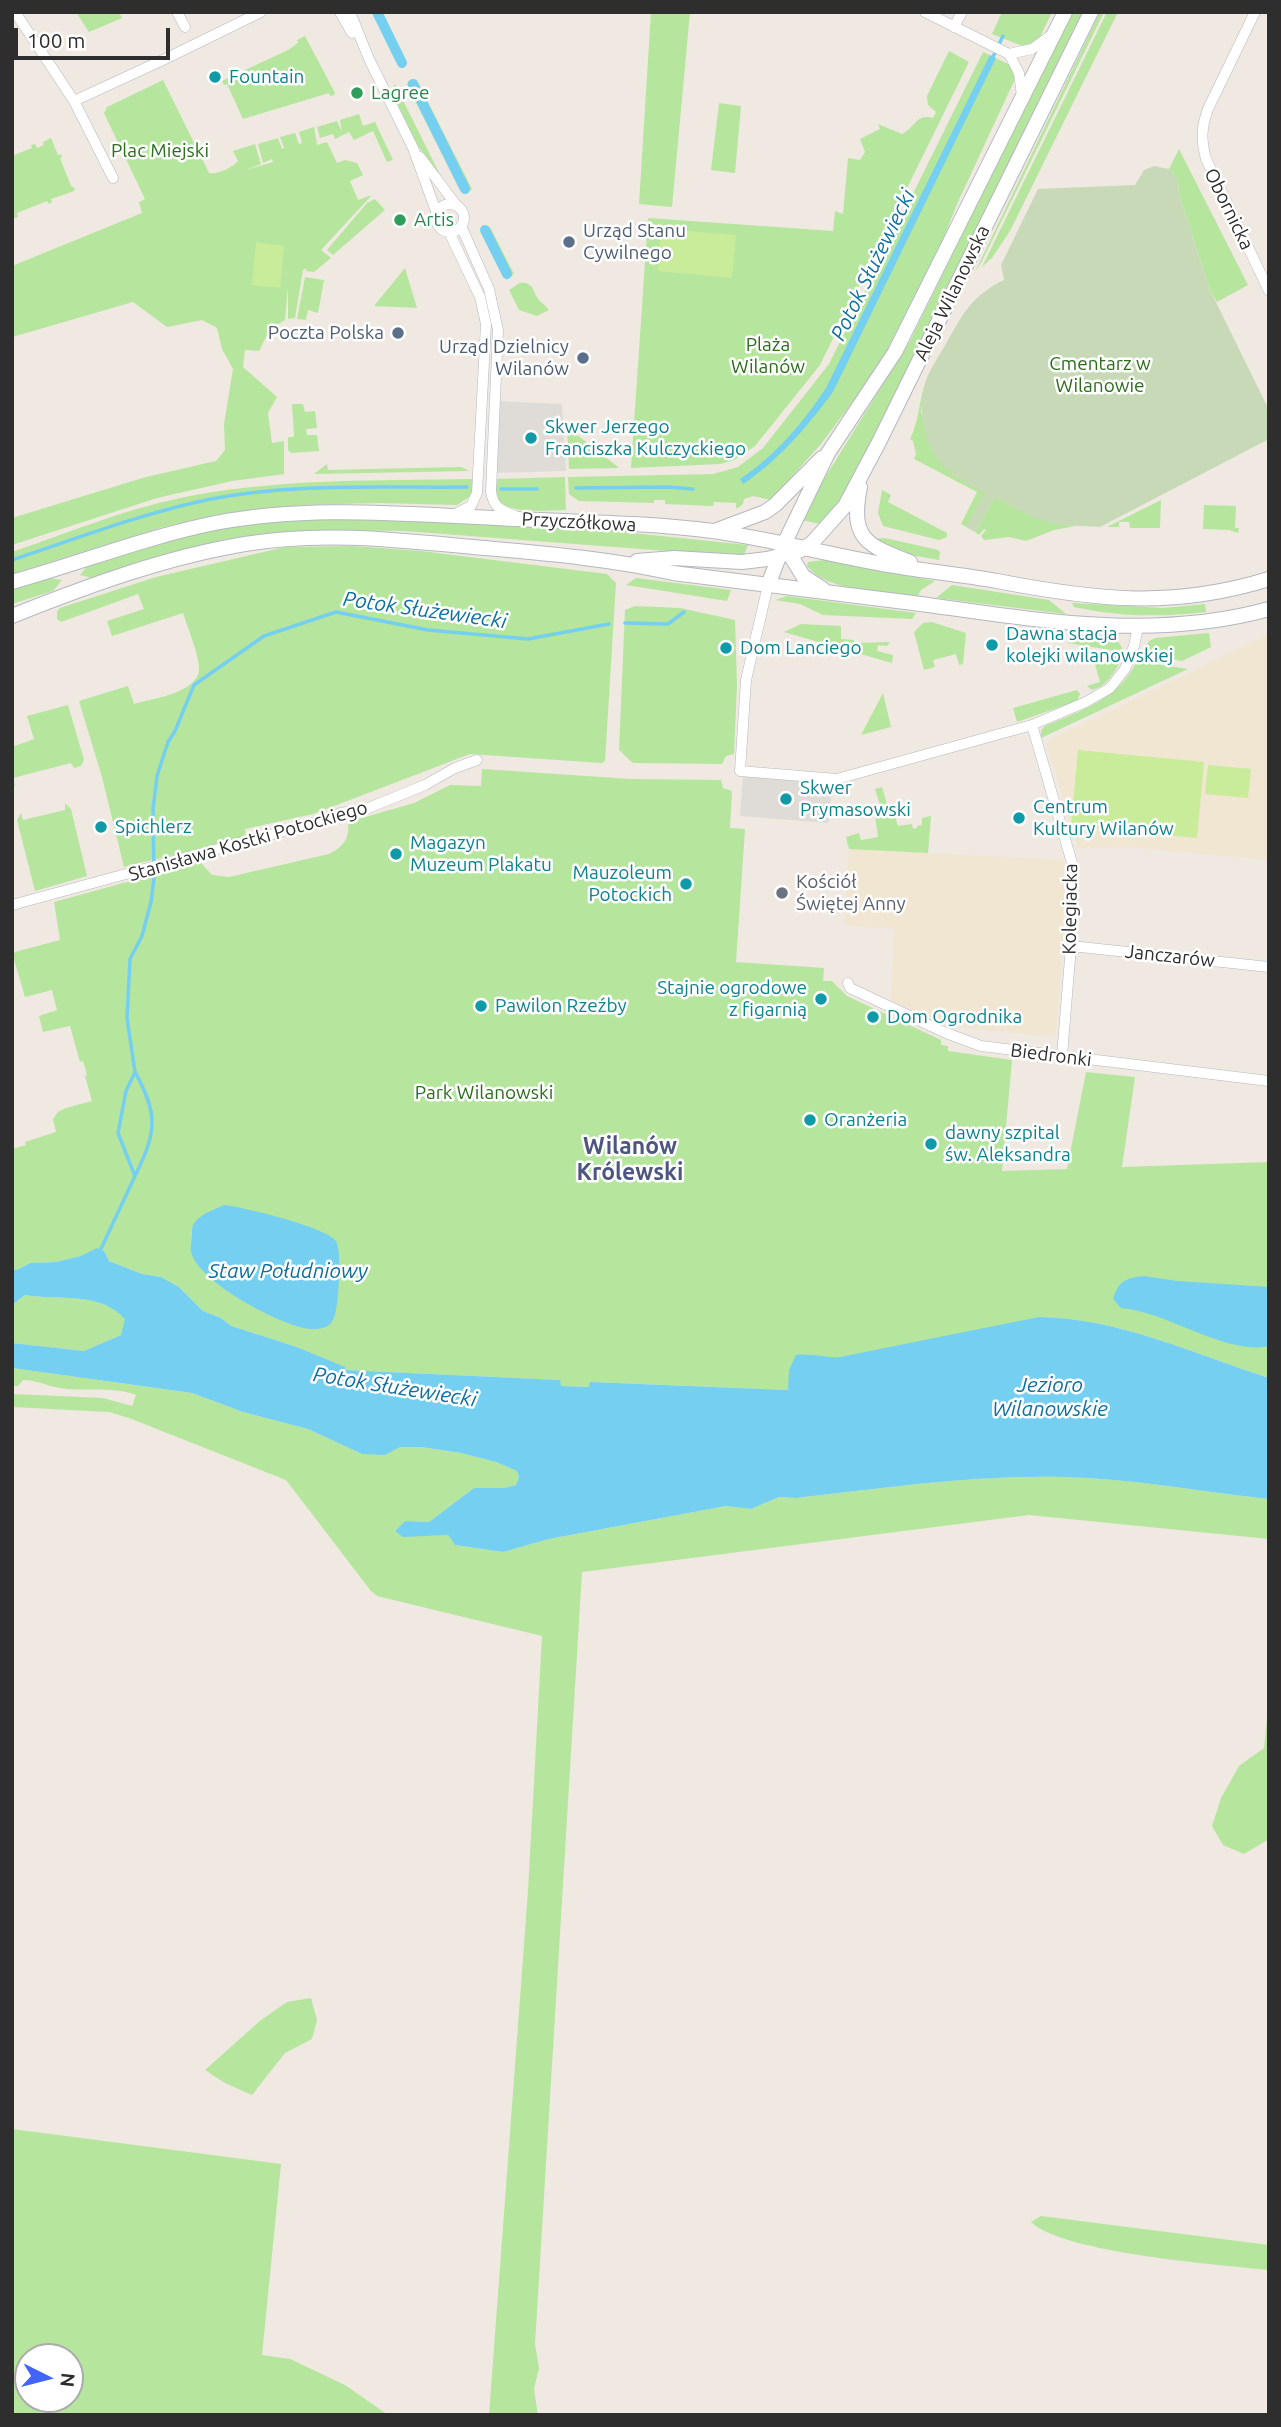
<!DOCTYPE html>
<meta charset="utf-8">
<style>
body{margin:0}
#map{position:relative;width:1281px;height:2427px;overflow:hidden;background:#efe9e1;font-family:Ubuntu,sans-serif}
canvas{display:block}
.frame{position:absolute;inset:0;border:14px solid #2e2e2e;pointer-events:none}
.north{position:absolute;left:14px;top:2343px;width:70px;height:70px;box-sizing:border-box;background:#fff;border:2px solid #ababab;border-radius:50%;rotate:96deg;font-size:19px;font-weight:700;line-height:28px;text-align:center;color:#2e2e2e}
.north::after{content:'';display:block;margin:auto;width:24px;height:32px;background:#4264fb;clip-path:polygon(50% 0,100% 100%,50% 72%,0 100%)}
.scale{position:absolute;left:14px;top:28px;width:156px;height:32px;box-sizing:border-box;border:4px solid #2e2e2e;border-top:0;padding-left:9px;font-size:21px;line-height:24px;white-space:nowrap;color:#2e2e2e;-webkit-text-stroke:5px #fff;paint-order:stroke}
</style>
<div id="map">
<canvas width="1281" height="2427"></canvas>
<div class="frame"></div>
<div class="north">N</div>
<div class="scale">100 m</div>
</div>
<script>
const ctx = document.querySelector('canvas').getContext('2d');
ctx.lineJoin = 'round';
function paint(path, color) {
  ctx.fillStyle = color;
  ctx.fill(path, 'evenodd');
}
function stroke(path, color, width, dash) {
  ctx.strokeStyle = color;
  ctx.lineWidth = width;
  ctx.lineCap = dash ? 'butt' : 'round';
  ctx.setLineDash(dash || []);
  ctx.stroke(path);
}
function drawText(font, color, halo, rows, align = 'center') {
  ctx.font = font + ' Ubuntu,sans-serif';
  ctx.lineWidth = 5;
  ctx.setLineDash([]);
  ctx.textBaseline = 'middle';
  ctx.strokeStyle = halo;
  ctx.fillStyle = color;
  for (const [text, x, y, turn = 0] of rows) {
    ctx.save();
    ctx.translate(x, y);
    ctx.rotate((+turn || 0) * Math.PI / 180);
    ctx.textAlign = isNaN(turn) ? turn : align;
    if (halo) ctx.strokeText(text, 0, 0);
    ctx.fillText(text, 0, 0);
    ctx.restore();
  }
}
paint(new Path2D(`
 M 1269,634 L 1269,860 L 1129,847 L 1078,848 L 1046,742 Z
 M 849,849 L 1064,860 L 1063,943 L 1056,1034 L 1053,1037 L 952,1026 L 891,1001 L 894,929 L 845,925 Z`), '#f0e6d1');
paint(new Path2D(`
 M 76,12 L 119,12 L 122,18 L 89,32 Z
 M 651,12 L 690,12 L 672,207 L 639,204 Z
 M 1002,12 L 1052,12 L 1040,37 L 1025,47 L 992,34 Z
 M 1071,12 L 1085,12 L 844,497 L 820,524 L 802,520 L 814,495 L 910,341 Z
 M 1100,12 L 1104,12 L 981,263 L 975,272 Z
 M 1107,12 L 1118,12 L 1010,231 L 992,258 L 982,267 Z
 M 305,36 L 335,93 L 334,95 L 330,96 L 329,93 L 243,119 L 227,84 L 224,85 L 222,81 L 288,50 L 298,43 L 297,40 Z
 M 949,51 L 969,62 L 820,365 L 755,446 L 734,460 L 720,464 L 631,468 L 648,218 L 833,231 L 835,211 L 843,214 L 848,158 L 860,160 L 865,152 L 860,139 L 880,129 L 878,124 L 902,134 C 915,128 916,113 933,118 L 936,112 L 928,105 L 927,96 Z
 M 983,52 L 1010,65 L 1015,79 L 957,204 L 940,247 L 884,356 L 857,396 L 821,444 L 771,500 L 753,496 L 744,499 L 743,504 L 738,508 L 736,508 L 736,503 L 714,502 L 713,506 L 665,504 L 665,500 L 654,500 L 654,503 L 579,501 L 569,494 L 568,477 L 713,474 L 738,467 L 763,448 L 829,364 Z
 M 413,79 L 417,80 L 472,189 L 468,193 L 461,191 L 458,186 L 407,85 L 408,81 Z
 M 163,80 L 209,173 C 217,175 232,168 238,161 L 233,151 L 255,144 L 261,164 L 246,170 L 273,162 L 272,159 L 263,163 L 258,144 L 278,138 L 282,149 L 284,148 L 280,137 L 295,133 L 299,144 L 302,143 L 299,132 L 314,127 L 317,145 L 327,142 L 337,163 L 345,160 L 357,163 L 363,175 L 350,181 L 358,200 L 372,195 L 321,250 L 331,258 L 314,272 L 306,271 L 306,268 L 303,270 L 295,318 L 288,319 L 288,287 L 285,320 L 270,329 L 259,351 L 245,350 L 243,367 L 277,397 L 268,413 L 272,443 L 284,441 L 284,474 L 232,481 L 157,498 L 12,545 L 12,518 L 146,477 L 216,461 L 225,450 L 224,424 L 233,369 L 222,349 L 217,328 L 202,320 L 167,327 L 133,302 L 12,337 L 12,266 L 142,213 L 139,202 L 145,199 L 104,113 L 107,107 Z
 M 395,84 L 442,179 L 418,146 L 391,92 Z
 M 719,103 L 741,106 L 735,173 L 711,170 Z
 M 359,114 L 363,126 L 375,122 L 393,160 L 387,162 L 373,131 L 354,140 L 349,132 L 335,139 L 333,134 L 320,138 L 317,127 L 337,121 L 342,132 L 340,120 Z
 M 51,138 L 58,155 L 61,154 L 62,157 L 60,158 L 71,186 L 75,188 L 74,191 L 51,199 L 52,202 L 49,204 L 47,201 L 17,213 L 18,217 L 15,218 L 12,216 L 12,156 L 32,148 L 31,145 L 35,144 L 37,148 L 44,145 L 43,142 Z
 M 1179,149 L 1248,285 L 1217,302 L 1210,290 L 1179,194 L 1178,179 L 1169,169 Z
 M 375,199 L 385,210 L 333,255 L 327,250 L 367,203 Z
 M 490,227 L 514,274 L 506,280 L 481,232 Z
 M 405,268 L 417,308 L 374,306 Z
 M 305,277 L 324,280 L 318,313 L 308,310 L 306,320 L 297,319 Z
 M 520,283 C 535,281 532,294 541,302 C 544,305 547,307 549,310 L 537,316 L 519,310 L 509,290 Z
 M 929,374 L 924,388 L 921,413 L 952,474 L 986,492 L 966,527 L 961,524 L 977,492 L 914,459 L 916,454 L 913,441 L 910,439 C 921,418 918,395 929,374 Z
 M 292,404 L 303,404 L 305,412 L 315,411 L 317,428 L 306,429 L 307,435 L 317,435 L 319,451 L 291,453 L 288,450 L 288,437 L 294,437 Z
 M 567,427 L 618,467 L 618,468 L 569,469 Z
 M 327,464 L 328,470 L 461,467 L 469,471 L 314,474 Z
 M 565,477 L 566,510 C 548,510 504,516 496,496 C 494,491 495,484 495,479 Z
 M 473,479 L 473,489 L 469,497 L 457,505 L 379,503 L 303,505 L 222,514 L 163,527 L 12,574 L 12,552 C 67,533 123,510 180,498 C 276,478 376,481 473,479 Z
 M 882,490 L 891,495 L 888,502 L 947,533 L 947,537 L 939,540 L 883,526 L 878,513 Z
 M 995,497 C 1022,511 1045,524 1076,526 L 1054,530 L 1026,541 L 1009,537 L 984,540 L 981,536 L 986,530 L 984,529 L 979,535 L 975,532 Z
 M 1161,500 L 1160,528 L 1130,528 L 1129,522 L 1119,522 L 1119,527 L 1107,527 Z
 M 1204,505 L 1236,506 L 1235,528 L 1239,528 L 1238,533 L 1229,530 L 1203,529 Z
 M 291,519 L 411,519 L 613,531 L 748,545 L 744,555 L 733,556 L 404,531 L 313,530 L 227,539 L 141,561 L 92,578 L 80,575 L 88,565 L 175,538 L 239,525 Z
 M 885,538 L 938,550 L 940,552 L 939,560 L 900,553 L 873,539 Z
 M 352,546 L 421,551 L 607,574 L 616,583 L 605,761 L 602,763 L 470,754 L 313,814 L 245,829 L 246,838 C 206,849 165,856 124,867 L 102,777 L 79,701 L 128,686 L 134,704 C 154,698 201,693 199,666 C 197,649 188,629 183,613 L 112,636 L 107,621 L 144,609 L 138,594 L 61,622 L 57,619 L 57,611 L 60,608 L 156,577 L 285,547 Z
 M 824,560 L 829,561 L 935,581 L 921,590 L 918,596 C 885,592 829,593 807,566 L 808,562 Z
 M 49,578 L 62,580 L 53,591 L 12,604 L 12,589 Z
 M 636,578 L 731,590 L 727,601 L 626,585 Z
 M 952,585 L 1049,600 L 1066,614 L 936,598 Z
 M 787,596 L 916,613 L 912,619 L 823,615 L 800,604 L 775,600 Z
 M 1072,603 L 1163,608 L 1205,604 L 1206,612 C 1162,617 1122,617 1079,608 L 1074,607 Z
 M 635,606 L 680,608 L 735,620 L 737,685 L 734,754 L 726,756 L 722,764 L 633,763 L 619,750 L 625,610 Z
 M 932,622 L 966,633 L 963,664 L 959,665 L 956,654 L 933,660 L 935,667 L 924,670 L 914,632 L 923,623 Z
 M 801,624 L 841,626 L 841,639 L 854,640 L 854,643 L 890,642 L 887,646 L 878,645 L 877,651 L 893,655 L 892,663 L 784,632 Z
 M 1209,633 L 1211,647 L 1182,661 L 1141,654 L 1149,641 L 1155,638 Z
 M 1087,634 C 1103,636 1119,633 1123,652 L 1068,643 L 1068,636 Z
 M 1104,654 L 1122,657 C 1116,671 1107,686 1092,690 L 1087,686 L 1100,682 L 1093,657 Z
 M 1137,661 L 1188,669 L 1041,738 L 1041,731 L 1045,726 C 1081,711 1119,699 1137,661 Z
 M 1077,690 L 1080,694 L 1077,701 L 1017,722 L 1013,708 Z
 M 883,693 L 891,727 L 861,735 Z
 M 68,705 L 84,760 L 81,766 L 74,768 L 71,763 L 13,778 L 15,786 L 12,786 L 12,747 L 34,739 L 27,716 Z
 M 482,769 L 631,779 L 721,780 L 723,788 L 732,791 L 730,828 L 745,829 L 736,962 L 824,968 L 823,981 L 832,981 L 847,996 L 941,1040 L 941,1045 L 948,1046 L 948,1051 L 1012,1060 L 1002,1171 L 1067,1169 L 1086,1072 L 1135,1077 L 1122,1167 L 1269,1162 L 1269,1378 C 1194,1354 1119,1318 1039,1317 L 933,1340 L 840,1357 L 822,1358 L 789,1370 L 789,1390 L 590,1382 L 590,1387 L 560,1386 L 560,1380 L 345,1370 L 294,1346 L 231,1326 L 221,1318 L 203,1311 L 179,1287 L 161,1277 L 142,1274 L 109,1261 L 104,1251 L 56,1262 L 30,1263 L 17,1270 L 12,1270 L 12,1149 L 26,1145 L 25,1142 L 56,1132 L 53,1119 L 58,1112 L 66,1108 L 92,1101 L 85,1076 L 87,1075 L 83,1061 L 80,1062 L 70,1026 L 43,1032 L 39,1016 L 57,1010 L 52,990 L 25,997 L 13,956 L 15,952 L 60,940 L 54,902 L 200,862 L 212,875 L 229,877 L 329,854 C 343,847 350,839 348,822 L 414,803 L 450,785 L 481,786 Z
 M 882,787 L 891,818 L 895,817 L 898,826 L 912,824 L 913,829 L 917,828 L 917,826 L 922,825 L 922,818 L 931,816 L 928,853 L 849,849 L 846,837 L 859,833 L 861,840 L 878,837 L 875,816 L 882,811 L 875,789 Z
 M 65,803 L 71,809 L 87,876 L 35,891 L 17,820 L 21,813 L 23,820 L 65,810 Z
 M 25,1295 C 59,1301 100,1291 126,1319 L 121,1335 L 84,1351 L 12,1343 L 12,1305 Z
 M 12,1368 L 192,1393 L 243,1412 L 308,1429 L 362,1454 L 400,1447 L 421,1447 L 461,1453 L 496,1462 L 517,1471 L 519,1477 L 516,1485 L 504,1488 L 474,1488 L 429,1522 L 405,1521 L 395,1531 L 403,1536 L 448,1535 L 455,1545 L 503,1552 L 549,1539 L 726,1506 L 751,1509 L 779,1497 L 796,1498 C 885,1488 973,1475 1062,1477 C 1131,1478 1200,1492 1269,1499 L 1269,1539 L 1029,1515 L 582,1572 L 535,2344 L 539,2368 L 534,2389 L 538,2415 L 489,2415 L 528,1891 L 542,1636 L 377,1596 L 371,1591 L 286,1480 L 129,1418 L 109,1412 L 12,1407 L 12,1394 L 103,1398 L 132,1406 L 136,1395 C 111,1386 86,1392 60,1388 C 47,1386 36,1380 23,1380 L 18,1386 L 12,1386 Z
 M 1269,1698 L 1269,1839 L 1244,1854 L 1223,1845 L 1212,1826 L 1221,1798 L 1239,1766 L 1264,1748 Z
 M 311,1998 L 317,2020 L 312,2039 L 285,2053 L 252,2095 L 225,2083 L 205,2070 L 261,2020 L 287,2002 Z
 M 12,2129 L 281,2164 L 262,2355 L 290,2359 L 345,2385 L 388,2415 L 12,2415 ZM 70,2357 L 70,2399 L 28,2399 L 28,2357 Z
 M 1041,2216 L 1269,2245 L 1269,2270 C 1220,2265 1063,2253 1031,2222 Z`), '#b6e59e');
paint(new Path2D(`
 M 1154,166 L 1169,169 L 1178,179 L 1179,194 L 1210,290 L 1269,410 L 1269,439 L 1100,527 L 1061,525 L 1032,517 L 995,497 L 975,532 L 966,527 L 985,493 C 976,488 965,483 957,477 C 924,456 914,410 928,375 C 933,364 941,353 947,342 C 963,313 973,295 1004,280 L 1001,265 L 1038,189 L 1135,185 L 1144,170 Z`), '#c8d9b8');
paint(new Path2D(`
 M 661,229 L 736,235 L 732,278 L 658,271 Z
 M 256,242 L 284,246 L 280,288 L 252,285 Z
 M 1078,750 L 1204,762 L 1197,838 L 1071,826 Z
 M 1208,765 L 1251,769 L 1248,798 L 1205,794 Z`), '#c9ec9a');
paint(new Path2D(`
 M 499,401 L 562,404 L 566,471 L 495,473 Z
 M 743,776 L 832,782 L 829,823 L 740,816 Z`), '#dfdcd8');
paint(new Path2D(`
 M 990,55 L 996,58 L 833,392 C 807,427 779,460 743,484 L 740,479 C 775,456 803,423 826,388 Z
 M 224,1205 C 243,1207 326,1227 336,1241 C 342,1250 339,1310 333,1320 C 328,1330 314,1330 304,1328 C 275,1322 199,1282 191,1252 C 190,1247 192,1240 192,1236 C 192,1233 192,1227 193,1225 C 199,1214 214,1210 224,1205 Z
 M 97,1248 L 104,1251 L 109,1261 L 142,1274 L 161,1277 L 179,1287 L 203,1311 L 221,1318 L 231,1326 L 294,1346 L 345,1367 L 345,1370 L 560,1380 L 561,1386 L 589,1387 L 590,1382 L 788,1390 L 789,1370 L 796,1355 C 812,1353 824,1358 840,1357 L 1039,1317 C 1119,1318 1194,1354 1269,1378 L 1269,1499 C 1200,1492 1131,1478 1062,1477 C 972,1475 885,1488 796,1498 L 779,1497 L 751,1509 L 726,1506 L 549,1539 L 503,1552 L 455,1545 L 448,1535 L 403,1537 L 395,1531 L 405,1521 L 429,1522 L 474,1488 L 504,1488 L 516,1485 L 519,1477 L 517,1471 L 496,1462 L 461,1453 L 421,1447 L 400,1447 L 385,1455 L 362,1454 L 308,1429 L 243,1412 L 192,1393 L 12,1368 L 12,1343 L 84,1351 L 121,1335 L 125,1319 C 100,1291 59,1301 25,1295 L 12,1305 L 12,1270 L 17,1270 L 30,1263 L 56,1262 L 81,1256 Z
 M 1144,1276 L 1177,1281 L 1269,1287 L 1269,1346 C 1227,1356 1166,1311 1121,1308 L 1113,1299 C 1119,1281 1125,1278 1144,1276 Z`), '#75cff0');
stroke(new Path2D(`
 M 991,61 L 1003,36
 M 576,488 L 668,487 L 693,489
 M 501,489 L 537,489
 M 12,560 C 78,538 143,513 211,499 C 294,483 382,488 467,487
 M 625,623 L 668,624 L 684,612
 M 135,1072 C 158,1114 157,1131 136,1174
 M 100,1251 L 135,1176 L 118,1133 L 126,1091 L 135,1072 L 127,1018 L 130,959 L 142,936 L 151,902 L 154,878 L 153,809 L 157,776 L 168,742 L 175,731 L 194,685 L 264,636 L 336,612 L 428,630 L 528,639 L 609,624`), '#75cff0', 3.5);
stroke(new Path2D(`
 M 377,12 L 402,63
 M 413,84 L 465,189
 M 485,230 L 507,274`), '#75cff0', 10);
const street = new Path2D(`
 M 15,12 L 74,101 L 113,178
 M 177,12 L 185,27
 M 340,12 L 352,33
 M 350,12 L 369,59 L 413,148 L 437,214
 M 925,12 L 1009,54
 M 1255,12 L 1208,109 C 1201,128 1201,140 1206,159 L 1269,291
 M 954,27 L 962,12
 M 1009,54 L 1032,49 L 1050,36
 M 1009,54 L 1019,73 L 1022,96
 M 74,101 L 165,59 L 261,12
 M 420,157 L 457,206
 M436 218a14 14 0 1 1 28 0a14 14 0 1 1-28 0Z
 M 461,226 L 489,289 L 498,330 L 491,491 C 493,507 501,511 516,516
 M 449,232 L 480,297 L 486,324 L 477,493 L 471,506 L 455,514
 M 768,585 L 746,680 L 740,771 L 837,779 L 1032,725 L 1086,702 L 1110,688 L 1125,669 L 1134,646 L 1138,626
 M 1032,725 L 1072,863 L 1071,946 L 1062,1056
 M 12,905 L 317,822 L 341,813 L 366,809 L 425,785 L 455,768 L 477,760
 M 1071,946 L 1269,967
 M 848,983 L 850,988 L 946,1033 L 981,1046 L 1269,1081`);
const secondary = new Path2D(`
 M 860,487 C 850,538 865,545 910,562
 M 717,530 L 765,512 L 775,505 L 822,458
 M 786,548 L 803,576 L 823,589
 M 637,561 L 674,558 L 742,562 L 767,559 L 799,551 L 812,543 L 845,506 L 879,442 L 1091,12
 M 12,582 C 80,563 146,537 215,523 C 308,505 402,514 496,518 C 569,522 641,522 713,531 C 771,539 826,554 883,564 C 921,571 959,574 997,581 C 1095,600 1172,609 1269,579
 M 768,585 L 784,544 L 828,453 L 895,352 L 1065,12
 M 12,616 C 87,586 166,557 245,544 C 321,531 398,540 473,547 C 540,553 607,558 673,573 C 755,583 838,593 921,604 C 1036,620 1154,641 1269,609`);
stroke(street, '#b4b7c1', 11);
stroke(secondary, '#b4b7c1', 16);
stroke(street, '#fff', 10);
stroke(secondary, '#fff', 14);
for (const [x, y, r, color] of [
 [215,77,7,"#0f9aa8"],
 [357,93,7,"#2e9e5b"],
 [400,220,7,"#2e9e5b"],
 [569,242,7,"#5c6f8a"],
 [398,333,7,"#5c6f8a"],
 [583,358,7,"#5c6f8a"],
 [531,438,7,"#0f9aa8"],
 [992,645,7,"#0f9aa8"],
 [726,648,7,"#0f9aa8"],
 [786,799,7,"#0f9aa8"],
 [1019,818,7,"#0f9aa8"],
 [101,827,7,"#0f9aa8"],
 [396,854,7,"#0f9aa8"],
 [686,884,7,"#0f9aa8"],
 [782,893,7,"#6b7280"],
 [821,999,7,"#0f9aa8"],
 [481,1006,7,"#0f9aa8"],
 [873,1017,7,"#0f9aa8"],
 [810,1120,7,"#0f9aa8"],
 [931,1144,7,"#0f9aa8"]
]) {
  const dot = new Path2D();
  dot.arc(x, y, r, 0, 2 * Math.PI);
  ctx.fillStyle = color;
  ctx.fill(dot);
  stroke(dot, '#fff', 2.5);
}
drawText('19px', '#0d838f', '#fff', [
 ["Fountain",229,77],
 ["Skwer Jerzego",545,427],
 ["Franciszka Kulczyckiego",545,449],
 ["Dawna stacja",1006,634],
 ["kolejki wilanowskiej",1006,656],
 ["Dom Lanciego",740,648],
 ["Skwer",800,788],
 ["Prymasowski",800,810],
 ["Centrum",1033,807],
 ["Kultury Wilanów",1033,829],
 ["Spichlerz",115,827],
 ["Magazyn",410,843],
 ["Muzeum Plakatu",410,865],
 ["Mauzoleum",672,873,"right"],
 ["Potockich",672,895,"right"],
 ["Stajnie ogrodowe",807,988,"right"],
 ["z figarnią",807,1010,"right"],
 ["Pawilon Rzeźby",495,1006],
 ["Dom Ogrodnika",887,1017],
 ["Oranżeria",824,1120],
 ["dawny szpital",945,1133],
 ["św. Aleksandra",945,1155]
], 'left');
drawText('19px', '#27864d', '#fff', [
 ["Lagree",371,93],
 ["Artis",414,220]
], 'left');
drawText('19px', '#2c6e1b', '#fff', [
 ["Plac Miejski",160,151],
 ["Plaża",768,345],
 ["Wilanów",768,367],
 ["Cmentarz w",1100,364],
 ["Wilanowie",1100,386],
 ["Park Wilanowski",484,1093]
]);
drawText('19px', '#2e2e2e', '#fff', [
 ["Obornicka",1229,209,64],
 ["Aleja Wilanowska",952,293,-64],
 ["Przyczółkowa",579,522,3],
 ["Stanisława Kostki Potockiego",248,841,-16],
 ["Kolegiacka",1070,909,-89],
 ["Janczarów",1170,956,6],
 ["Biedronki",1051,1055,7]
]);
drawText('19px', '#4e5e75', '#fff', [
 ["Urząd Stanu",583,231,"left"],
 ["Cywilnego",583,253,"left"],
 ["Poczta Polska",384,333],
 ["Urząd Dzielnicy",569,347],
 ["Wilanów",569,369]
], 'right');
drawText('19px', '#5b616d', '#fff', [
 ["Kościół",796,882],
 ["Świętej Anny",796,904]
], 'left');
drawText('italic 21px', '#0d6fa3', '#fff', [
 ["Potok Służewiecki",873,265,-64],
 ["Potok Służewiecki",425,610,8],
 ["Staw Południowy",288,1271],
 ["Jezioro",1050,1385],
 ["Wilanowskie",1050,1409],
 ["Potok Służewiecki",395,1387,9]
]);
drawText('bold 23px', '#4d5680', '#fff', [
 ["Wilanów",630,1146],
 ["Królewski",630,1172]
]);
</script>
